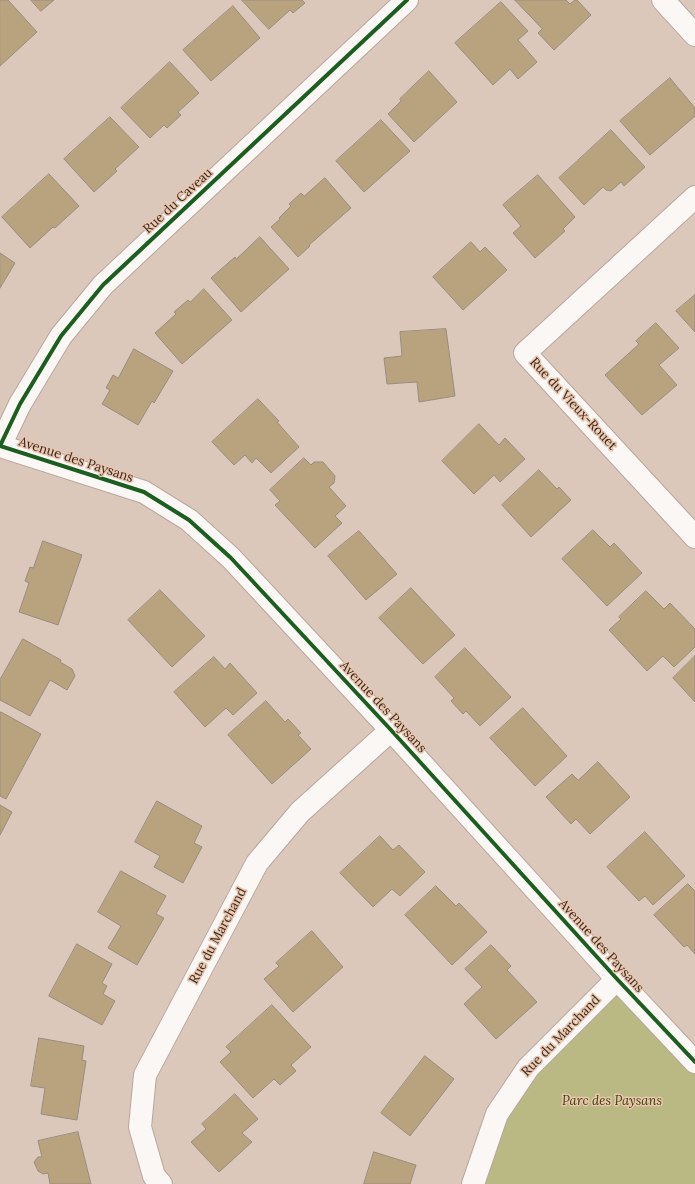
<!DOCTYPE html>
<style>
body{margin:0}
canvas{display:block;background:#dcc8ba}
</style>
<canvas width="695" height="1184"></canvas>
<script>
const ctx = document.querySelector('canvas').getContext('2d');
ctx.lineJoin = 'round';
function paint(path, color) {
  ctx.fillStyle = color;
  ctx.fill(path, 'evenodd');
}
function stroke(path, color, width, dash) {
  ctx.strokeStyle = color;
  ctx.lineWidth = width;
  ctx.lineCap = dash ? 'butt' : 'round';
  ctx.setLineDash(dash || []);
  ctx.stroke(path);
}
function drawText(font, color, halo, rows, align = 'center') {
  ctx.font = font + ' Lora,serif';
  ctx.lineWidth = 3;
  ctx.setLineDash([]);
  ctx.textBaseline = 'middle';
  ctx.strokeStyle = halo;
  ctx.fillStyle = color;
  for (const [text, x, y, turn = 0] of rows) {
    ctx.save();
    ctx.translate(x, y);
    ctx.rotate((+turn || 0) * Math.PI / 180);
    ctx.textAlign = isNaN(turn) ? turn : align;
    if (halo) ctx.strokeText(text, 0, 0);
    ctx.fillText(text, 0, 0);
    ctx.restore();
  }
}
paint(new Path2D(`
 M 617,979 L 695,1062 L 695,1184 L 473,1184 L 497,1114 Z`), '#bab883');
const building = new Path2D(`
 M 0,0 L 8,0 L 37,32 L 0,66 Z
 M 31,0 L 54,0 L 41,11 Z
 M 242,0 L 302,0 L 305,3 L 293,13 L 290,10 L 269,29 Z
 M 515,0 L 566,0 L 570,4 L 575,0 L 577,0 L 591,15 L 554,50 L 538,33 L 542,29 Z
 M 501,2 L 528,31 L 518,40 L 537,62 L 518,79 L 510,69 L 493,85 L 455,43 Z
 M 233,6 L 260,38 L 211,81 L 183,50 Z
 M 170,62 L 199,93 L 178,112 L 181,115 L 167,128 L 164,125 L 150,138 L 121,108 Z
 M 429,71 L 457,102 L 414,142 L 388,114 L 401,101 L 400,99 Z
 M 670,78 L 695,108 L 695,116 L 650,155 L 620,121 Z
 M 110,117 L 139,147 L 115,169 L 117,171 L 94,192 L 64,159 Z
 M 381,120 L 410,151 L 364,192 L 336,161 Z
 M 611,130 L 645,167 L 624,186 L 621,182 L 611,191 L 606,190 L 603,187 L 584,205 L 559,178 Z
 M 49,174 L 79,206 L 55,228 L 53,227 L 30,248 L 2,217 Z
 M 538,175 L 575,217 L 563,229 L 565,231 L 535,258 L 513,233 L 521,226 L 503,205 Z
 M 325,178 L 351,208 L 309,245 L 310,246 L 298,257 L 271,227 L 280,219 L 279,218 L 291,206 L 289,204 L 301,193 L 304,196 Z
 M 260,237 L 289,269 L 241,312 L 211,278 L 235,257 L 236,259 Z
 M 471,242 L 480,252 L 485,247 L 507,270 L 463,310 L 433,277 Z
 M 0,253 L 15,263 L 0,288 Z
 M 204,289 L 232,320 L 182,364 L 155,333 L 176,314 L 174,312 L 188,300 L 190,302 Z
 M 695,295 L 695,332 L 676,311 Z
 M 656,323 L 679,348 L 659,365 L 677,385 L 642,415 L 605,375 L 639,344 L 636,341 Z
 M 446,329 L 455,396 L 419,402 L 417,382 L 387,384 L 384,358 L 402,356 L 400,332 Z
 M 134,349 L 173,371 L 154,403 L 152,401 L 138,425 L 102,404 L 110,390 L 106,388 L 113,375 L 118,378 Z
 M 258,399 L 279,421 L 277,422 L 299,447 L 271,473 L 256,458 L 252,463 L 245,455 L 234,465 L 212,442 Z
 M 479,424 L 499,445 L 505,438 L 525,459 L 500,482 L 494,475 L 474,494 L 442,461 Z
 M 304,458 L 311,465 L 314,462 L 323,462 L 335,476 L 334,483 L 329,487 L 346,506 L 335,516 L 342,523 L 315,548 L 275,505 L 280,501 L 270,490 Z
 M 539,470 L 557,489 L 559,487 L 571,500 L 531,537 L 502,505 Z
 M 593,530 L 610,547 L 614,543 L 642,573 L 607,606 L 562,559 Z
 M 359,531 L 397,574 L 366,600 L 328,556 Z
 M 43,541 L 82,555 L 58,625 L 19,612 L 29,583 L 25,581 L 30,567 L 33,568 Z
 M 411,588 L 455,635 L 423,664 L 379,618 Z
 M 160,590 L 205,636 L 172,667 L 128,620 Z
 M 646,591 L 664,609 L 670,603 L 695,629 L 695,647 L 674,667 L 663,656 L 647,671 L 609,630 L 621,619 L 619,617 Z
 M 23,639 L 61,660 L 60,662 L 72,669 L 75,676 L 67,690 L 50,680 L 30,716 L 0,700 L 0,680 Z
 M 465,648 L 511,697 L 480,726 L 466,711 L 463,714 L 451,701 L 454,698 L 435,677 Z
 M 695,656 L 695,702 L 673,678 Z
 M 214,657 L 225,669 L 230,663 L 257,693 L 233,715 L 226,708 L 205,727 L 174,692 Z
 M 266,701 L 285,722 L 288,719 L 301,733 L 298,735 L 311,749 L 272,784 L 228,735 Z
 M 523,708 L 567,756 L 535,786 L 490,738 Z
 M 1,712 L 41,734 L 6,799 L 0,796 L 0,714 Z
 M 598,762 L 630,797 L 590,834 L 576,819 L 571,824 L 546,797 L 572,774 L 578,780 Z
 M 157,801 L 202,826 L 194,843 L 202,847 L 183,883 L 154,867 L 160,856 L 135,842 Z
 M 0,805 L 12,812 L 0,835 Z
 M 645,832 L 685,876 L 653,905 L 645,896 L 639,901 L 607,867 Z
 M 380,836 L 393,850 L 399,845 L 425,872 L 400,896 L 392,889 L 373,907 L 340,873 Z
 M 121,871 L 166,896 L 156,914 L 164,918 L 137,965 L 108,948 L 121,926 L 98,912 Z
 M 688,884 L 695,891 L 695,954 L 687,945 L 684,947 L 654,915 Z
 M 436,886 L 456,906 L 459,903 L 487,932 L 452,965 L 405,915 Z
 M 312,931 L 343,967 L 293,1012 L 264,979 L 279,966 L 276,963 Z
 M 77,944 L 112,964 L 102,983 L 107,986 L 103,994 L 115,1001 L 102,1025 L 49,996 Z
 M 491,945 L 511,966 L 507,970 L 537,1002 L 496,1039 L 464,1004 L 482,987 L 465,969 Z
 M 272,1005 L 311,1047 L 291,1065 L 296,1071 L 280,1085 L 274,1079 L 253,1098 L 220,1062 L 231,1052 L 226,1047 Z
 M 39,1038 L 84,1046 L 82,1060 L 86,1061 L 77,1120 L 41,1114 L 45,1088 L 31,1086 Z
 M 425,1056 L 454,1079 L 410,1136 L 381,1113 Z
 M 235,1094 L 258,1119 L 242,1133 L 252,1142 L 219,1172 L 191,1142 L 206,1129 L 202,1124 Z
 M 78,1132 L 91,1184 L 50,1184 L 48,1173 L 43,1174 L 38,1171 L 34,1162 L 38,1157 L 42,1157 L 38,1141 Z
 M 374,1152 L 416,1165 L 410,1184 L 364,1184 Z`);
paint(building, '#b9a27e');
stroke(building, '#998d80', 1);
const street = new Path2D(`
 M 663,0 L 695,35
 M 695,197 L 525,353 L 695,537
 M 0,446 L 144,492 L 189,520 L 231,558 L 391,730 L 617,979 L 695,1062
 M 0,446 L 20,404 L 61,336 L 103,285 L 407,0
 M 161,1184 L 154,1176 L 140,1127 L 145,1075 L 257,863 L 300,812 L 391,730
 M 473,1184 L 497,1114 L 528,1068 L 617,979`);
stroke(street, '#b7a89d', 24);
stroke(street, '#faf7f5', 22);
stroke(new Path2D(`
 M 0,446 L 144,492 L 189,520 L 231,558 L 391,730 L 617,979 L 695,1062
 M 0,446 L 20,404 L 61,336 L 103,285 L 407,0`), '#1b5e20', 4);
drawText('13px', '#372920', '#e9c5ad', [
 ["Rue du Caveau",178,201,-43],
 ["Rue du Vieux-Rouet",573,404,47],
 ["Avenue des Paysans",76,460,18],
 ["Avenue des Paysans",383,707,47],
 ["Rue du Marchand",218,936,-62],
 ["Avenue des Paysans",601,946,48],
 ["Rue du Marchand",561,1036,-46]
]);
drawText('italic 13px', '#3e440e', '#e9c5ad', [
 ["Parc des Paysans",612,1101]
]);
</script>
